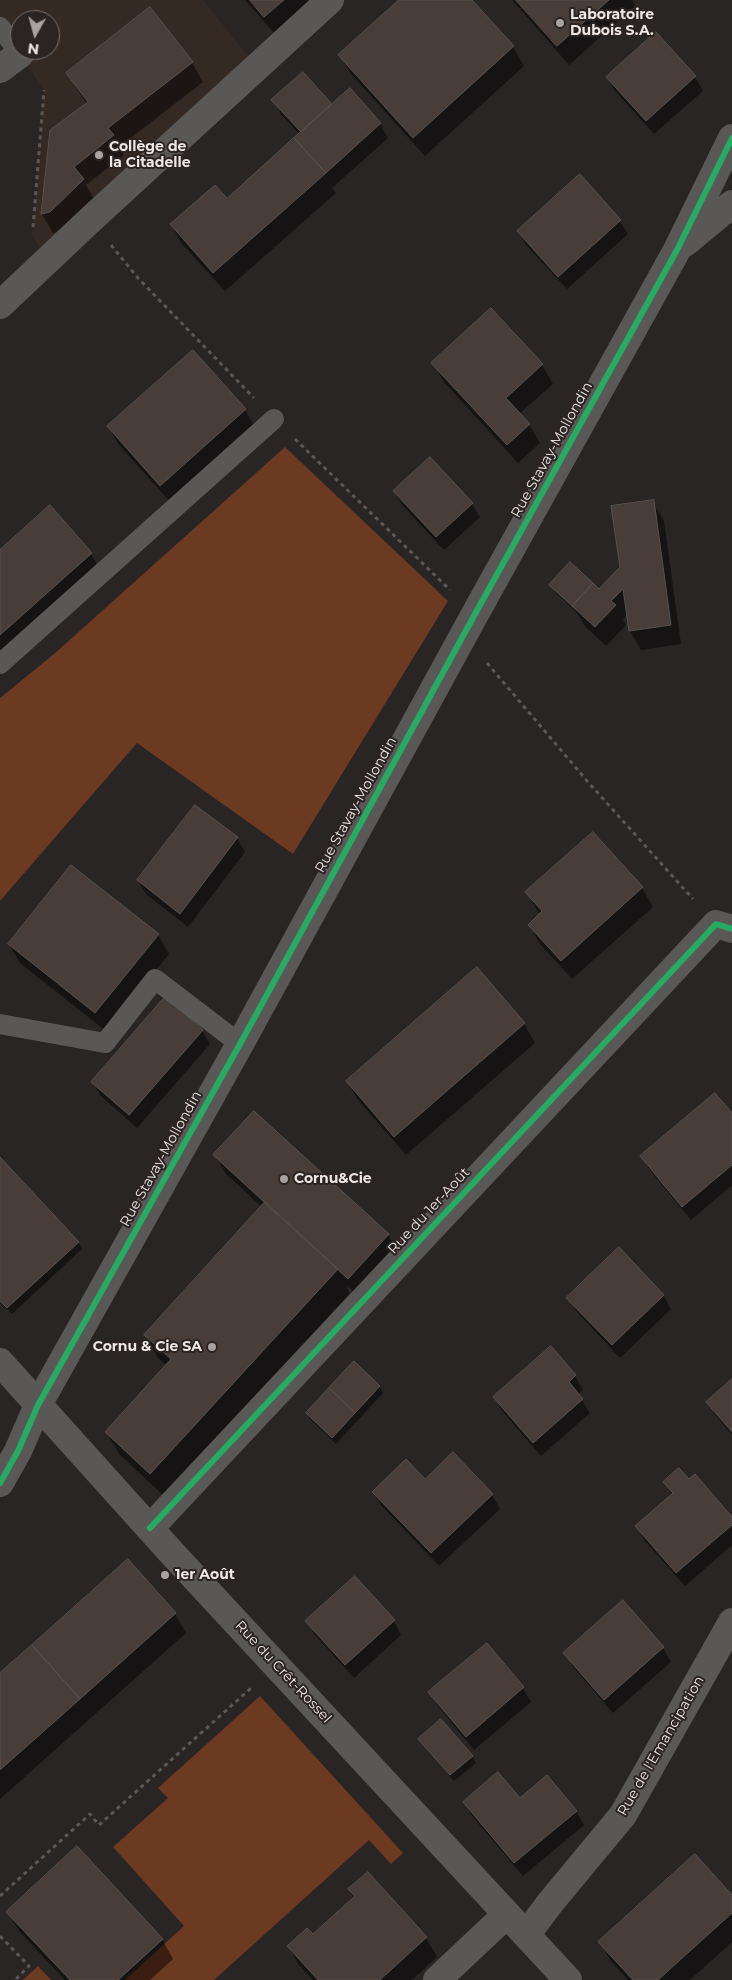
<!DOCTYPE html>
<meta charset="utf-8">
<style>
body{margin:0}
#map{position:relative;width:732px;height:1980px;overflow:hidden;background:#292524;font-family:Montserrat,sans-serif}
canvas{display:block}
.north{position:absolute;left:10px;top:10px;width:50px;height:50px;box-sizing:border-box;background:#2b2422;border:1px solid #787270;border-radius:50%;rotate:187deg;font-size:14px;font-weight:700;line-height:20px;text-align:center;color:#ece7e5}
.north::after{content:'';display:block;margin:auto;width:18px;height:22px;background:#a8a3a1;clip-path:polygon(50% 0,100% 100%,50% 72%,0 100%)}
</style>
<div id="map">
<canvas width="732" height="1980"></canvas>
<div class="north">N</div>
</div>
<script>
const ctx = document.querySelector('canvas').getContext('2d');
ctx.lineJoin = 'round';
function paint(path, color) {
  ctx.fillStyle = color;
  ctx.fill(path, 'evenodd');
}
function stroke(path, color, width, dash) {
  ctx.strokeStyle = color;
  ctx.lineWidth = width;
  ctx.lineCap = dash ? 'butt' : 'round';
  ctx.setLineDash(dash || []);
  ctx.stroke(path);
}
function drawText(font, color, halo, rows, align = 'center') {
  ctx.font = font + ' Montserrat,sans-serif';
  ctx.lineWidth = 4;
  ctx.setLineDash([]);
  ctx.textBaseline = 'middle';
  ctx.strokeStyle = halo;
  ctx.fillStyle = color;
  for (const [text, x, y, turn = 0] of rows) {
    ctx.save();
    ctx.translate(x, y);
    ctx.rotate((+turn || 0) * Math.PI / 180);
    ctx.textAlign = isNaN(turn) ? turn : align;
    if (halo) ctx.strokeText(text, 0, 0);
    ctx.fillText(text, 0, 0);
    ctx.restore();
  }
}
paint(new Path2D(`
 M 0,0 L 203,0 L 256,66 L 48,261 L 32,235 L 44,90 L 20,54 L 0,27 ZM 20,20 L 50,20 L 50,50 L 20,50 Z`), '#352924');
paint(new Path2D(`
 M 285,447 L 448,601 L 293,854 L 137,743 L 0,901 L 0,698 L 54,654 Z
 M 260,1696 L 403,1853 L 391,1864 L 369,1840 L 214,1980 L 125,1980 L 184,1926 L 113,1847 L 168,1798 L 158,1788 Z
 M 38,1966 L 51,1980 L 23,1980 Z`), '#6c3921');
paint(new Path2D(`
 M 245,0 L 316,0 L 276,35 Z
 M 401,0 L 470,0 L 513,47 L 524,66 L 425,156 L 351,74 L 340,55 Z
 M 512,0 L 632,0 L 635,6 L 569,65 Z
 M 192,63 L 203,82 L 119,147 L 124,155 L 86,185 L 94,199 L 60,231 L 53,233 L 42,214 L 51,131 L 87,104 L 67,74 Z
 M 303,73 L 332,105 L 350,89 L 380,124 L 388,138 L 332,188 L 336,193 L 225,291 L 182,244 L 171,225 L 227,199 L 300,135 L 281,114 L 273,100 Z
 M 607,77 L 695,77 L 703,91 L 654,134 L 615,91 Z
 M 620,221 L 628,234 L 567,289 L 526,245 L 518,231 Z
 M 433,363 L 542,365 L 553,384 L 519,414 L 529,424 L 540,443 L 518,463 L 444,382 Z
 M 245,410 L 256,429 L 172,504 L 119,445 L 108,426 Z
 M 394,491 L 472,504 L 480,517 L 444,550 L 402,505 Z
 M 653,502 L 664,521 L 681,644 L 641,650 L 630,631 L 628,614 L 623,619 L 626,625 L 606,646 L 584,625 L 577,613 L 555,592 L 551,585 L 599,591 L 621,567 Z
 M 0,552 L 91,554 L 102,573 L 0,664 Z
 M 195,806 L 237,838 L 245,852 L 188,927 L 146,894 L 138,881 Z
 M 642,888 L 653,907 L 572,979 L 540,944 L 529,925 L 540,915 L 527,893 Z
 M 158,935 L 169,954 L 107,1032 L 20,963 L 9,944 Z
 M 477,969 L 524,1024 L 535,1043 L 406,1155 L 358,1100 L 347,1081 Z
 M 202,1031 L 210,1044 L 137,1128 L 100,1095 L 93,1082 Z
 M 254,1113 L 388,1235 L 399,1254 L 360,1297 L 346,1285 L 350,1293 L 164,1496 L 120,1455 L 106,1432 L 167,1366 L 158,1358 L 145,1335 L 262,1207 L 226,1174 L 215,1155 Z
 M 732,1115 L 732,1185 L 691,1220 L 649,1169 L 641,1156 Z
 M 0,1159 L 78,1242 L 82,1249 L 12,1314 L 0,1302 Z
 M 663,1295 L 671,1309 L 620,1358 L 576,1311 L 568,1298 Z
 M 551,1348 L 575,1376 L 583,1390 L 578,1394 L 590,1413 L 541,1456 L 502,1411 L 494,1397 Z
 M 732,1380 L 732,1435 L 715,1415 L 707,1402 Z
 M 379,1386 L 383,1393 L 336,1444 L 311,1420 L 307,1414 Z
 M 425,1480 L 492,1495 L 500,1509 L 439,1566 L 381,1505 L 373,1492 Z
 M 665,1482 L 732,1519 L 732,1545 L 685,1586 L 644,1540 L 637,1526 L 672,1495 Z
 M 128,1561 L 175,1614 L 186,1633 L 0,1799 L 0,1675 Z
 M 623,1602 L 663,1648 L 671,1662 L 613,1713 L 573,1667 L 565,1653 Z
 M 307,1621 L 394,1621 L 401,1635 L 354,1678 L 315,1635 Z
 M 487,1644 L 523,1688 L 531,1702 L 474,1750 L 438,1706 L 430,1693 Z
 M 420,1739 L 472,1756 L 476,1763 L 454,1781 Z
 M 464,1802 L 576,1811 L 584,1825 L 523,1876 L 472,1816 Z
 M 368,1873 L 426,1938 L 437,1957 L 412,1980 L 313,1980 L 299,1965 L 288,1946 L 313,1935 L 355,1898 L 350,1889 Z
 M 732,1897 L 732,1942 L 690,1980 L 628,1980 L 611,1961 L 600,1942 Z
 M 8,1912 L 162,1939 L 173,1959 L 150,1980 L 65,1980 L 19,1931 Z`), '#0007');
const building = new Path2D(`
 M 250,0 L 284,0 L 264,17 Z
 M 399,0 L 472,0 L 514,46 L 413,138 L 338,55 Z
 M 516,0 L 609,0 L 557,46 Z
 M 150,7 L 193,62 L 108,128 L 114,135 L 74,167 L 84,179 L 50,212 L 41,214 L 50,130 L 88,102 L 66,73 Z
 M 656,32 L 696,76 L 646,121 L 606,77 Z
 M 303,72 L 332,104 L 301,132 L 271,100 Z
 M 350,88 L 381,123 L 326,173 L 294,138 Z
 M 294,138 L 326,173 L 213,273 L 170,224 L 215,185 L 227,198 Z
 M 580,174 L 621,220 L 558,277 L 517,231 Z
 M 491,308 L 543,364 L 506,398 L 530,424 L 507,445 L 431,363 Z
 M 193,350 L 246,409 L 160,486 L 107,426 Z
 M 430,457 L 473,503 L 436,537 L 393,491 Z
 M 654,500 L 671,625 L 629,631 L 623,589 L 611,601 L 616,605 L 595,627 L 572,606 L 593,583 L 599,589 L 620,567 L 611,506 Z
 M 50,505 L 92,553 L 0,635 L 0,550 Z
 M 570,562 L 593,583 L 572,606 L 549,585 Z
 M 195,805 L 238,837 L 180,914 L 137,880 Z
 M 593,832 L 643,887 L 561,961 L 528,925 L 542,911 L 525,892 Z
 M 71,865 L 159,934 L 95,1013 L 8,944 Z
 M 477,967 L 525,1023 L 394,1137 L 346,1081 Z
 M 165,997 L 203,1030 L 129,1115 L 91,1082 Z
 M 715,1093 L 732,1113 L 732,1165 L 682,1207 L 640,1156 Z
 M 254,1111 L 389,1234 L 348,1279 L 213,1155 Z
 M 0,1157 L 79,1242 L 7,1308 L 0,1301 Z
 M 265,1202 L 338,1269 L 150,1474 L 105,1432 L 171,1359 L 144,1335 Z
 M 619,1247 L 664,1295 L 612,1345 L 566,1298 Z
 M 551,1346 L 576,1375 L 569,1382 L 583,1399 L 533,1443 L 493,1397 Z
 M 354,1361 L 380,1386 L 355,1413 L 329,1388 Z
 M 732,1379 L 732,1432 L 706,1402 Z
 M 329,1388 L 355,1413 L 332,1438 L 306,1413 Z
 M 453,1452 L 493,1494 L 431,1553 L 372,1492 L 406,1459 L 425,1479 Z
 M 679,1468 L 689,1479 L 695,1474 L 732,1517 L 732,1525 L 676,1573 L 635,1526 L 673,1493 L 663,1482 Z
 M 128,1559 L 176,1613 L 80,1699 L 32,1645 Z
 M 355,1576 L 395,1620 L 345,1665 L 305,1621 Z
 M 623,1600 L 664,1647 L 604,1700 L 563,1653 Z
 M 487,1643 L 524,1687 L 466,1737 L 428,1692 Z
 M 32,1645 L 80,1699 L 0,1770 L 0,1673 Z
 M 441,1719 L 473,1756 L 450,1775 L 418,1739 Z
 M 498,1772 L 520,1798 L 547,1775 L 577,1811 L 514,1863 L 463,1802 Z
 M 77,1846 L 163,1939 L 118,1980 L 70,1980 L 6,1912 Z
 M 695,1854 L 732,1895 L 732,1913 L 658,1980 L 633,1980 L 598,1942 Z
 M 368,1872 L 427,1937 L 380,1980 L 318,1980 L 287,1946 L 307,1928 L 313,1934 L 355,1896 L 348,1889 Z`);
paint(building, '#483d38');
stroke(building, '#565251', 1);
stroke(new Path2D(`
 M 33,227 L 44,90
 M 111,245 L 138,278 L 254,398
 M 295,439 L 450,590
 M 487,663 L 588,782 L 693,899
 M 0,1896 L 90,1814 L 99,1825 L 251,1688
 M 0,1936 L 29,1966 L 15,1980`), '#5a5756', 3, [4, 4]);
stroke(new Path2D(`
 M 0,27 L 20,54
 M 0,664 L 274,419
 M 0,1024 L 105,1043 L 155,979 L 240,1044`), '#5a5857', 20);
stroke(new Path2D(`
 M 0,69 L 20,54
 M 685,243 L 732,204
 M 0,305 L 90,220 L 330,0
 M 0,1362 L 170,1551 L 568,1980
 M 0,1483 L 18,1451 L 38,1405 L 240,1044 L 475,614 L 677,250 L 732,138
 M 150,1528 L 716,924 L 732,929
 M 526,1935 L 550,1903 L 623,1815 L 732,1622
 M 437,1980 L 507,1914`), '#5a5857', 28);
stroke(new Path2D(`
 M 0,1483 L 18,1451 L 38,1405 L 240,1044 L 475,614 L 677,250 L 732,138
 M 150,1528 L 716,924 L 732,929`), '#26ab63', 6);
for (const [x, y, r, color] of [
 [560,23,5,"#a8a3a1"],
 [99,155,5,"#a8a3a1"],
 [284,1179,5,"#a8a3a1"],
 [212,1347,5,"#a8a3a1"],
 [165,1575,5,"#a8a3a1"]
]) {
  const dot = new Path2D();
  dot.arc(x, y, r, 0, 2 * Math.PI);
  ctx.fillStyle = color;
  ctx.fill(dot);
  stroke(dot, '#2b2422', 2);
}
drawText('bold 14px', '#ece7e5', '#2b2422', [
 ["Laboratoire",570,15],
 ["Dubois S.A.",570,31],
 ["Collège de",109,147],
 ["la Citadelle",109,163],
 ["Cornu&Cie",294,1179],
 ["Cornu & Cie SA",202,1347,"right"],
 ["1er Août",175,1575]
], 'left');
drawText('14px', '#ece7e5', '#2b2422', [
 ["Rue Stavay-Mollondin",552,450,-61],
 ["Rue Stavay-Mollondin",356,805,-61],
 ["Rue Stavay-Mollondin",161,1159,-61],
 ["Rue du 1er-Août",429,1211,-47],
 ["Rue du Crêt-Rossel",283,1672,47],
 ["Rue de l'Emancipation",661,1746,-60]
]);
</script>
